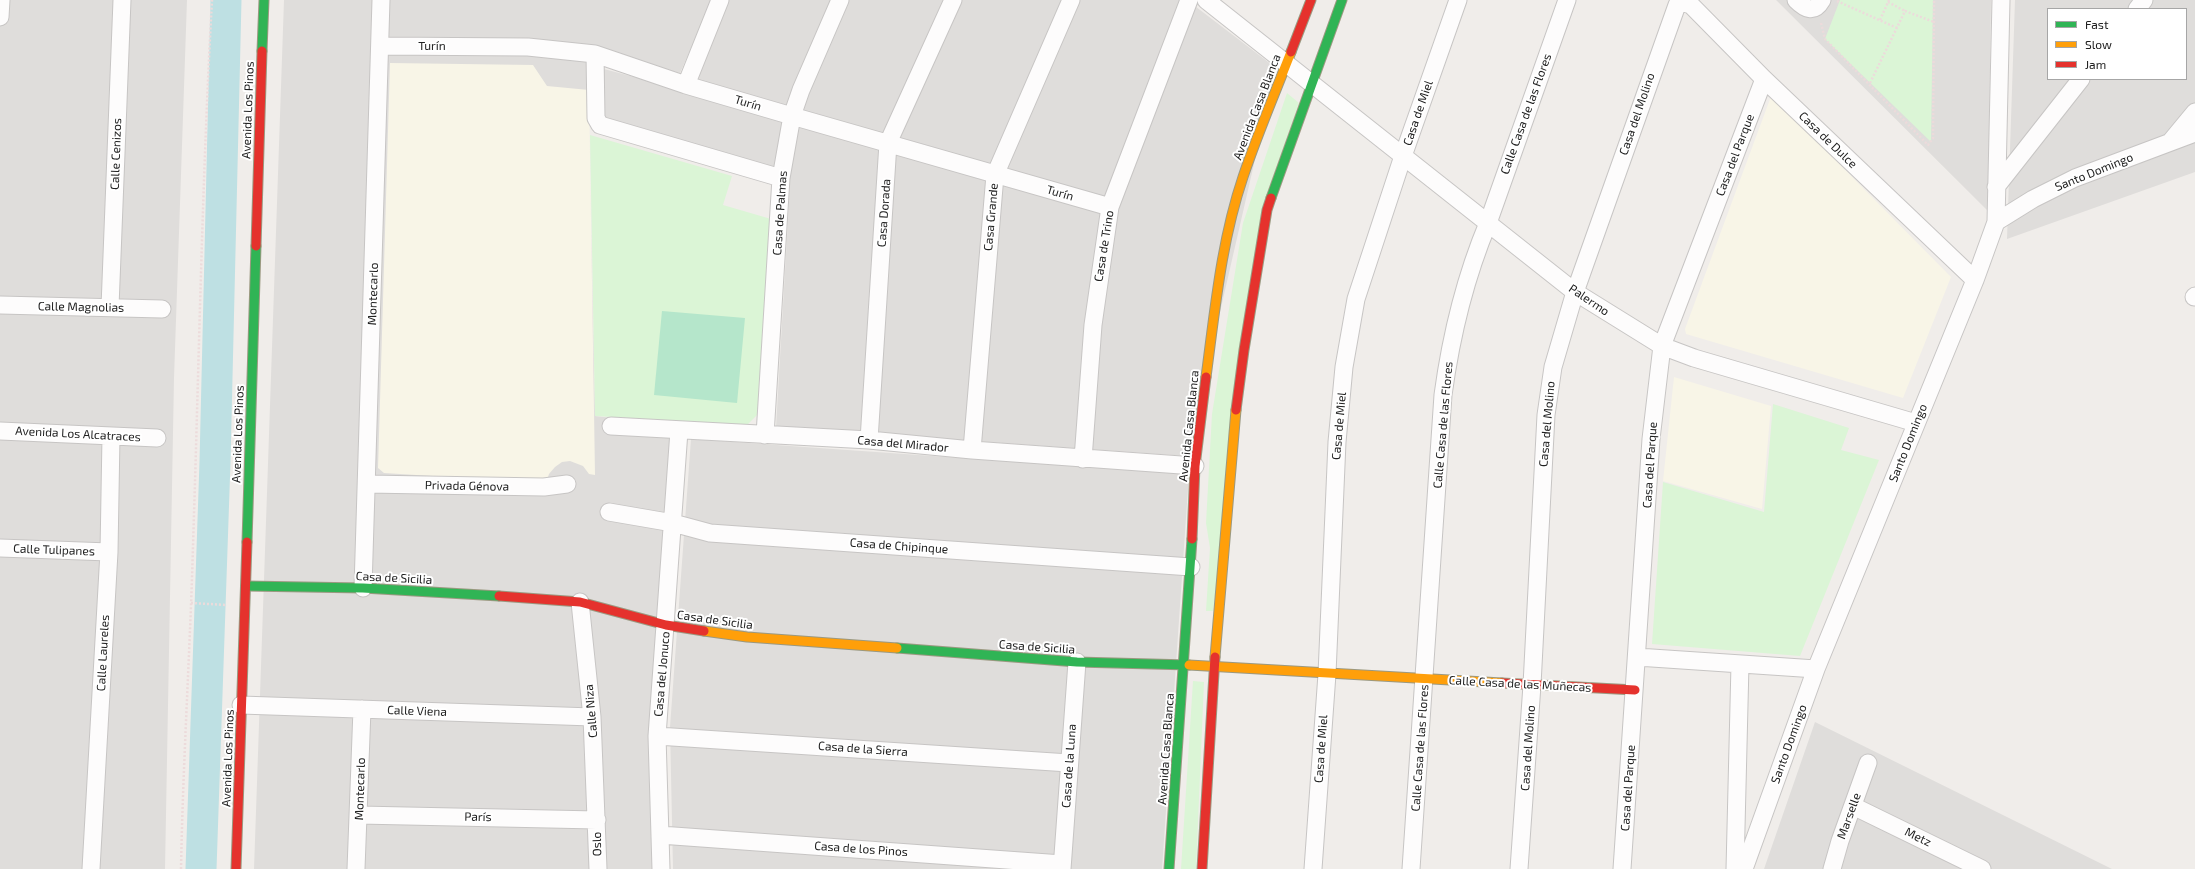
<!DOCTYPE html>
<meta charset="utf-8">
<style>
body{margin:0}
#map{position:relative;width:2195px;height:869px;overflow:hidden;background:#f0edea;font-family:"Exo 2",sans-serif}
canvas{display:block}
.legend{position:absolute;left:2047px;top:8px;width:140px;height:72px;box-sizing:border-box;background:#fff;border:1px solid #a6a6a6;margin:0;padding:5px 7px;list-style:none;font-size:12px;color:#212121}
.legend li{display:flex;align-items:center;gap:8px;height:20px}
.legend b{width:20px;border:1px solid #a6a6a6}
</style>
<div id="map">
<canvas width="2195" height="869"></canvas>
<ul class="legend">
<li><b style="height:5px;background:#30b455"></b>Fast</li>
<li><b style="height:5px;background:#ff9f0a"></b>Slow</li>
<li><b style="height:5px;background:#e5322d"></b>Jam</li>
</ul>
</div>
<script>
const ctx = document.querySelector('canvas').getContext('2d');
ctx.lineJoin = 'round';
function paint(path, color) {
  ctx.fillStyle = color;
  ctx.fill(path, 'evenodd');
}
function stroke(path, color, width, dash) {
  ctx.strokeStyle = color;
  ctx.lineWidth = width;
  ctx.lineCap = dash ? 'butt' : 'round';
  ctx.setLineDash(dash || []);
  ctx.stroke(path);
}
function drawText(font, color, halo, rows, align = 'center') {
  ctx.font = font + ' "Exo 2",sans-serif';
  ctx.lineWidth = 4;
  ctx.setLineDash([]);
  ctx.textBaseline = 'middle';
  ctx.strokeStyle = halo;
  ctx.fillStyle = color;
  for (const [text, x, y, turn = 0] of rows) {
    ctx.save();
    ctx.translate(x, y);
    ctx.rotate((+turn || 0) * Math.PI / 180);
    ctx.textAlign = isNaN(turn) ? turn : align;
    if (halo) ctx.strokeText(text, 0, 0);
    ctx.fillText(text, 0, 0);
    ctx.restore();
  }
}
paint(new Path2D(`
 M 0,0 L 187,0 L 174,378 L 165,869 L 0,869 Z
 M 284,0 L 712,0 L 680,73 L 587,46 L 595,416 L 675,425 L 660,869 L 254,869 Z
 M 718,0 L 1187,0 L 1276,68 L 1187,456 L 776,427 L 790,185 L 602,133 L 604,69 L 679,89 Z
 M 1776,0 L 1991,0 L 1988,211 Z
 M 2015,0 L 2195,0 L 2195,172 L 2007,239 ZM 2048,9 L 2186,9 L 2186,79 L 2048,79 Z
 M 691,439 L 1189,474 L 1162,869 L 673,869 L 670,727 Z
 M 1815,722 L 2112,869 L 1764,869 Z`), '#dfdddb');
paint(new Path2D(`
 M 390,63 L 533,65 L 547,86 L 589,90 L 595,475 L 589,474 L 583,466 L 570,461 L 562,462 L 555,467 L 549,474 L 546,483 L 384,473 L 378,468 Z
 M 1774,98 L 1951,277 L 1903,398 L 1686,334 L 1685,329 L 1770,99 Z
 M 1674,377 L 1771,406 L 1762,509 L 1663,481 Z`), '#f8f5e7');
paint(new Path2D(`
 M 1840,0 L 1933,0 L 1931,142 L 1825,39 Z
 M 1287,93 L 1299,103 L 1261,212 L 1213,611 L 1206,611 L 1210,548 L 1206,523 L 1212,414 L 1243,223 Z
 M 590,135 L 732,176 L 723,205 L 771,219 L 759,413 L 747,425 L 595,416 Z
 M 1773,404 L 1849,428 L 1841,450 L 1879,460 L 1800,656 L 1652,644 L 1663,482 L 1764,512 Z
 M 1193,681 L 1204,682 L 1196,869 L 1181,869 Z`), '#dbf5d6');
paint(new Path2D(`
 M 662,311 L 745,318 L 737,403 L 654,395 Z`), '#b5e6cb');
stroke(new Path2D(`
 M 201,869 L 215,462 L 226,0`), '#bee0e3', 31);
const street = new Path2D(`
 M 1206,0 L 1575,292 L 1662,346 L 1694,358 L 1916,423
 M 1796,0 C 1805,9 1814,14 1822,0
 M 2137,9 L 2144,0
 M 0,17 L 1,0
 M 380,46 L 528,47 L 595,54 L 686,85 L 792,116 L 1110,207
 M 595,54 L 596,118 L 600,125 L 781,178
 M 686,85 L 720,0
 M 2171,141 L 2195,112
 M 1996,187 L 2081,79
 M 1996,222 L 2001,0
 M 2194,297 L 2195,296
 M 0,305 L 162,309
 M 110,307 L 122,0
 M 611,426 L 869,440 L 972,450 L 1195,466
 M 0,431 L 157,438
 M 765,435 L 781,178 L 792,116 L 801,90 L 840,0
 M 869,440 L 888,143 L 953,0
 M 972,450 L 995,175 L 1071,0
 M 1083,459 L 1093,325 L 1110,207 L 1189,0
 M 367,484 L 544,487 L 567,484
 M 609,512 L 673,523 L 710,533 L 1191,567
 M 0,548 L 109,552
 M 363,588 L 381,0
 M 580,602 L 592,717 L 598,869
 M 1637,657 L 1816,669
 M 241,705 L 592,717
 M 657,736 L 1069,763
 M 1853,806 L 1982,869
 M 359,815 L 597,820
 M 660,835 L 1062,864
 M 91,869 L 109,552 L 111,436
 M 356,869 L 362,709
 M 661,869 L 657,736 L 679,431
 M 1062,869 L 1077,662
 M 1313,869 L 1327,674 L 1337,442 L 1344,367 L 1356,299 L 1403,156 L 1458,0
 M 1411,869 L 1443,395 C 1451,336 1465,278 1488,223 L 1567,0
 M 1519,869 L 1532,685 L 1546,415 L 1553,367 L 1575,292 L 1677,5 L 1681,2 L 1691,5 L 1764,79 L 1975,280
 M 1622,869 L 1651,439 L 1662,346 L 1764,79
 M 1735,869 L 1740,664
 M 1744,869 L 1816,669 L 1975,280 L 1996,222 L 2033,199 L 2075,178 L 2195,133
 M 1832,869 L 1840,841 L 1868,763`);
const fast = new Path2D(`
 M 262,51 L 264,0
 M 1271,198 L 1342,0
 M 247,542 L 256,246
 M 246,586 L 363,588 L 499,596
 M 897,648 L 1077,662 L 1189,665
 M 1169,869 L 1192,539`);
const slow = new Path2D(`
 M 1206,377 C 1215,310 1221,242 1243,177 C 1257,135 1275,93 1291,52
 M 704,631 L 747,637 L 897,648
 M 1215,657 L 1236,410
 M 1189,665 L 1502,683`);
const jam = new Path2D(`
 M 1291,52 L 1311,0
 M 256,246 L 262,51
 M 1236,410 L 1244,350 L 1267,210 L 1271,198
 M 1192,539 L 1195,466 L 1206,377
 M 499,596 L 580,602 L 666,625 L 704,631
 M 1502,683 L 1635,690
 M 236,869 L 247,542
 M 1202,869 L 1215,657`);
stroke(street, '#c7c5c4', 19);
stroke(fast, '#9b9981', 11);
stroke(slow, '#9b9981', 11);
stroke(jam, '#9b9981', 11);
stroke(new Path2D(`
 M 1837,1 L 1897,28
 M 1888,2 L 1905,11
 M 1880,20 L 1889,0
 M 1821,23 L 1825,39 L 1928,145 L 1933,138 L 1934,0
 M 1870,83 L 1905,11 L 1934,22
 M 191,603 L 227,605
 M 181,869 C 183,761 190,654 193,546 C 199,364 202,182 212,0`), '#ecdbdb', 2.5, [2, 2]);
stroke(street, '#fdfcfc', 17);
stroke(fast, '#30b455', 9);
stroke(slow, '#ff9f0a', 9);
stroke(jam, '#e5322d', 9);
drawText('12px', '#212121', '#fff', [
 ["Turín",432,46],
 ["Turín",748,103,17],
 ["Avenida Casa Blanca",1257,107,-69],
 ["Avenida Los Pinos",248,110,-88],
 ["Casa de Miel",1418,113,-71],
 ["Calle Casa de las Flores",1526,114,-70],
 ["Casa del Molino",1637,114,-71],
 ["Casa de Dulce",1828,140,44],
 ["Calle Cenizos",116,154,-88],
 ["Casa del Parque",1735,155,-69],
 ["Santo Domingo",2094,172,-22],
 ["Turín",1060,193,16],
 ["Casa de Palmas",780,213,-86],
 ["Casa Dorada",884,213,-86],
 ["Casa Grande",991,217,-85],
 ["Casa de Trino",1104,246,-81],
 ["Montecarlo",373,294,-88],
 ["Palermo",1589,300,34],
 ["Calle Magnolias",81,307,1],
 ["Casa del Molino",1547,424,-85],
 ["Calle Casa de las Flores",1443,425,-85],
 ["Avenida Casa Blanca",1189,426,-84],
 ["Casa de Miel",1339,426,-85],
 ["Avenida Los Alcatraces",78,434,3],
 ["Avenida Los Pinos",238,434,-88],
 ["Santo Domingo",1908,443,-68],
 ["Casa del Mirador",903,444,5],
 ["Casa del Parque",1650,465,-86],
 ["Privada Génova",467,486,1],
 ["Casa de Chipinque",899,546,4],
 ["Calle Tulipanes",54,550,2],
 ["Casa de Sicilia",394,578,3],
 ["Casa de Sicilia",715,620,8],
 ["Casa de Sicilia",1037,647,4],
 ["Calle Laureles",103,653,-87],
 ["Casa del Jonuco",662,674,-85],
 ["Calle Casa de las Muñecas",1520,684,3],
 ["Calle Viena",417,711,2],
 ["Calle Niza",591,711,-95],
 ["Santo Domingo",1789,744,-70],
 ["Calle Casa de las Flores",1420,748,-86],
 ["Casa del Molino",1528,748,-86],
 ["Casa de la Sierra",863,749,4],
 ["Avenida Casa Blanca",1166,749,-86],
 ["Casa de Miel",1321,749,-86],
 ["Avenida Los Pinos",228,758,-88],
 ["Casa de la Luna",1069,766,-86],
 ["Casa del Parque",1628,788,-86],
 ["Montecarlo",360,789,-88],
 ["Marselle",1849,816,-70],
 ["París",478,817,1],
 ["Metz",1918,837,26],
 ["Oslo",597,844,-91],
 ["Casa de los Pinos",861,849,4]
]);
</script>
